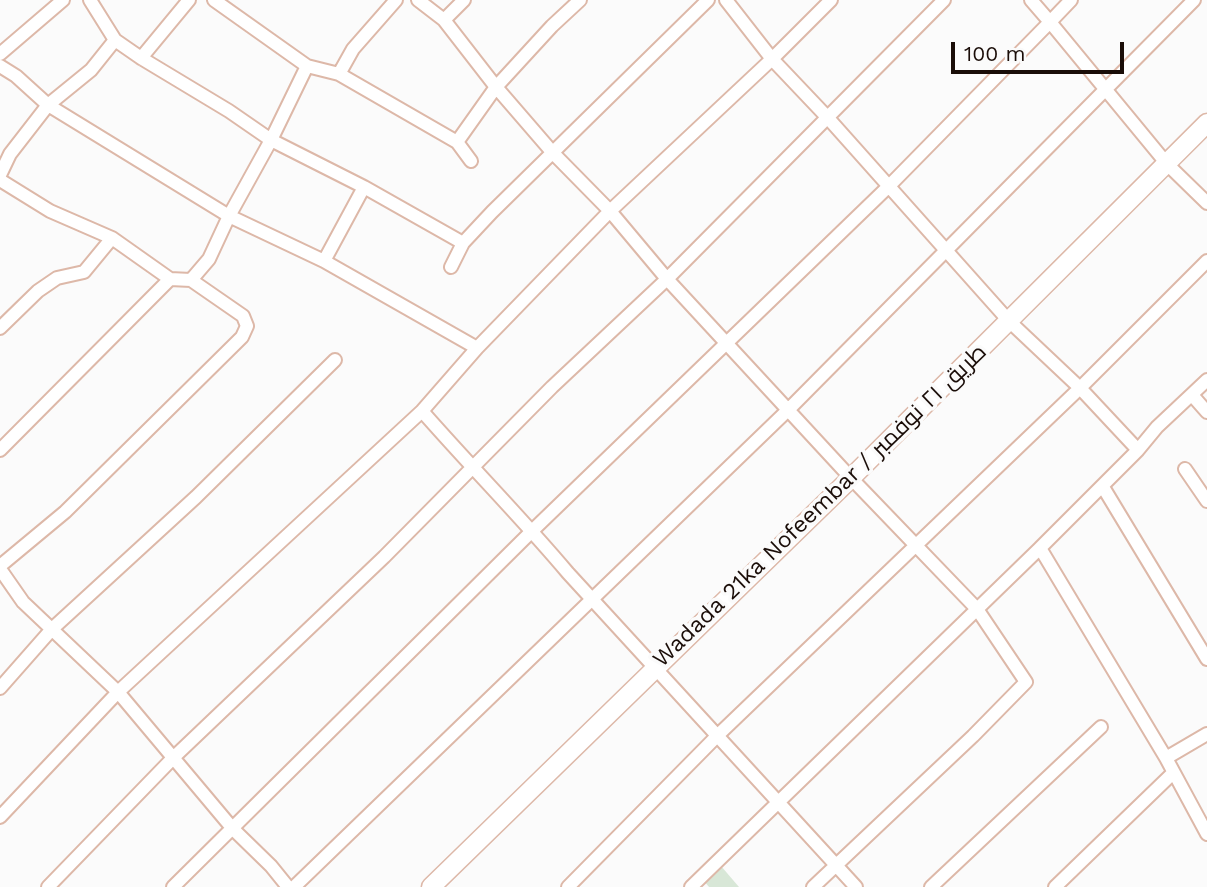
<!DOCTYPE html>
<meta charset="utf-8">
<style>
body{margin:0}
#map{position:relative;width:1207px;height:887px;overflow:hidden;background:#fbfbfb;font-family:"Work Sans",sans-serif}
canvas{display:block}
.scale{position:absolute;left:951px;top:42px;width:173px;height:32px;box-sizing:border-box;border:4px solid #1a0d08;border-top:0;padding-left:9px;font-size:21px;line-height:24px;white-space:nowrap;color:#1a0d08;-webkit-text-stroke:5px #fbfbfb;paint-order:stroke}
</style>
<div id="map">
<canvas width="1207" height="887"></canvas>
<div class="scale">100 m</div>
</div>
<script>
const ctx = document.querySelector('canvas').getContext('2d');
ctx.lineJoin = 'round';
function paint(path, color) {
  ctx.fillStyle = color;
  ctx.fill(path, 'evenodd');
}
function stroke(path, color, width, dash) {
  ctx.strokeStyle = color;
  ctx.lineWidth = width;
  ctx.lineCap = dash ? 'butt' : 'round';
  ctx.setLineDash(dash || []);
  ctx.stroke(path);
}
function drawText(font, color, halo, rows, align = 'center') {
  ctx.font = font + ' "Work Sans",Cairo,sans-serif';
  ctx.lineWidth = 7;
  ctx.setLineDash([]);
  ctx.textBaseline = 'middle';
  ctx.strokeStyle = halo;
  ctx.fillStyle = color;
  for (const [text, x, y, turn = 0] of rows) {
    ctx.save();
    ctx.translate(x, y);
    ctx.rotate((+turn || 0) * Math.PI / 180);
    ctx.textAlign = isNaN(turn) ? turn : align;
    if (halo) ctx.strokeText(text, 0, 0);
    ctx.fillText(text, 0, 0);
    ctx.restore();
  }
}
paint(new Path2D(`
 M 721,866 L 739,887 L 709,887 L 704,881 Z`), '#d8e7d7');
const street = new Path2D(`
 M 90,0 L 115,40 L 141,58 L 229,111 L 271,140 L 364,187 L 463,243
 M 214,0 L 307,66 L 339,74 L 457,142 L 471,161
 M 418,0 L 444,20 L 496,87 L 553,153 L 610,211 L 667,279 L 851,478 L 977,609 L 1026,682 L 973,736 L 813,887
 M 726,0 L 772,59 L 828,118 L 1009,321 L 1080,388 L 1138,450 L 1040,548 L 1166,758 L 1207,834
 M 1071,0 L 1050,22 L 1167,164 L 1207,203
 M 444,20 L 464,0
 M 0,54 L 63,0
 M 141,58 L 189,0
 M 0,66 L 16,76 L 48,105 L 229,216 L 324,261 L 477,348
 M 339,74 L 353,49 L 396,0
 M 457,142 L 496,87 L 552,26 L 580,0
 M 0,175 L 10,154 L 48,105 L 91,70 L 115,40
 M 0,180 L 50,211 L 112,238 L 170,279 L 191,280 L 243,316 L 247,326 L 242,337 L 65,512 L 0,566
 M 324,261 L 364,187
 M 451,267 L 463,243 L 492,212 L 708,0
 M 191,280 L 209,259 L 229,216 L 271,140 L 307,66
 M 0,328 L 38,291 L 57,278 L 84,272 L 112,238
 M 1192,395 L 1207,412
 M 422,411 C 470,466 521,517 568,573 L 856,887
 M 0,450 L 170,279
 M 1138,450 L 1157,427 L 1207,380
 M 1185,469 L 1207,501
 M 1103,487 L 1207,659
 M 0,569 L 23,602 L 118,692 L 233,829 L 271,866 L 288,887
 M 0,688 L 52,629 L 196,497 L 335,360
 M 1166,758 L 1207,734
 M 0,817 L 118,692 L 422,411 L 477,348 L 610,211 L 772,59 L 831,0
 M 48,887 L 174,757 L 384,557 L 552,387 L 667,279 L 944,0
 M 173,887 L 532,531 L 889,186 L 1050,22 L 1031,0
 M 294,887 L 789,409 L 1194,0
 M 568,887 L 718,735 L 1080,388 L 1207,261
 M 691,887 L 1040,548
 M 931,887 L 1101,727
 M 1055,887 L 1173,773`);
const secondary = new Path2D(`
 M 431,887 L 851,478 L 1207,123`);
stroke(street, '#ddb8a8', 16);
stroke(secondary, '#ddb8a8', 21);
stroke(street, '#fff', 12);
stroke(secondary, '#fff', 18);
drawText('23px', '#1a0d08', '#fbfbfb', [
 ["Wadada 21ka Nofeembar / طريق ٢١ نوفمبر",820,506,-44]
]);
</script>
